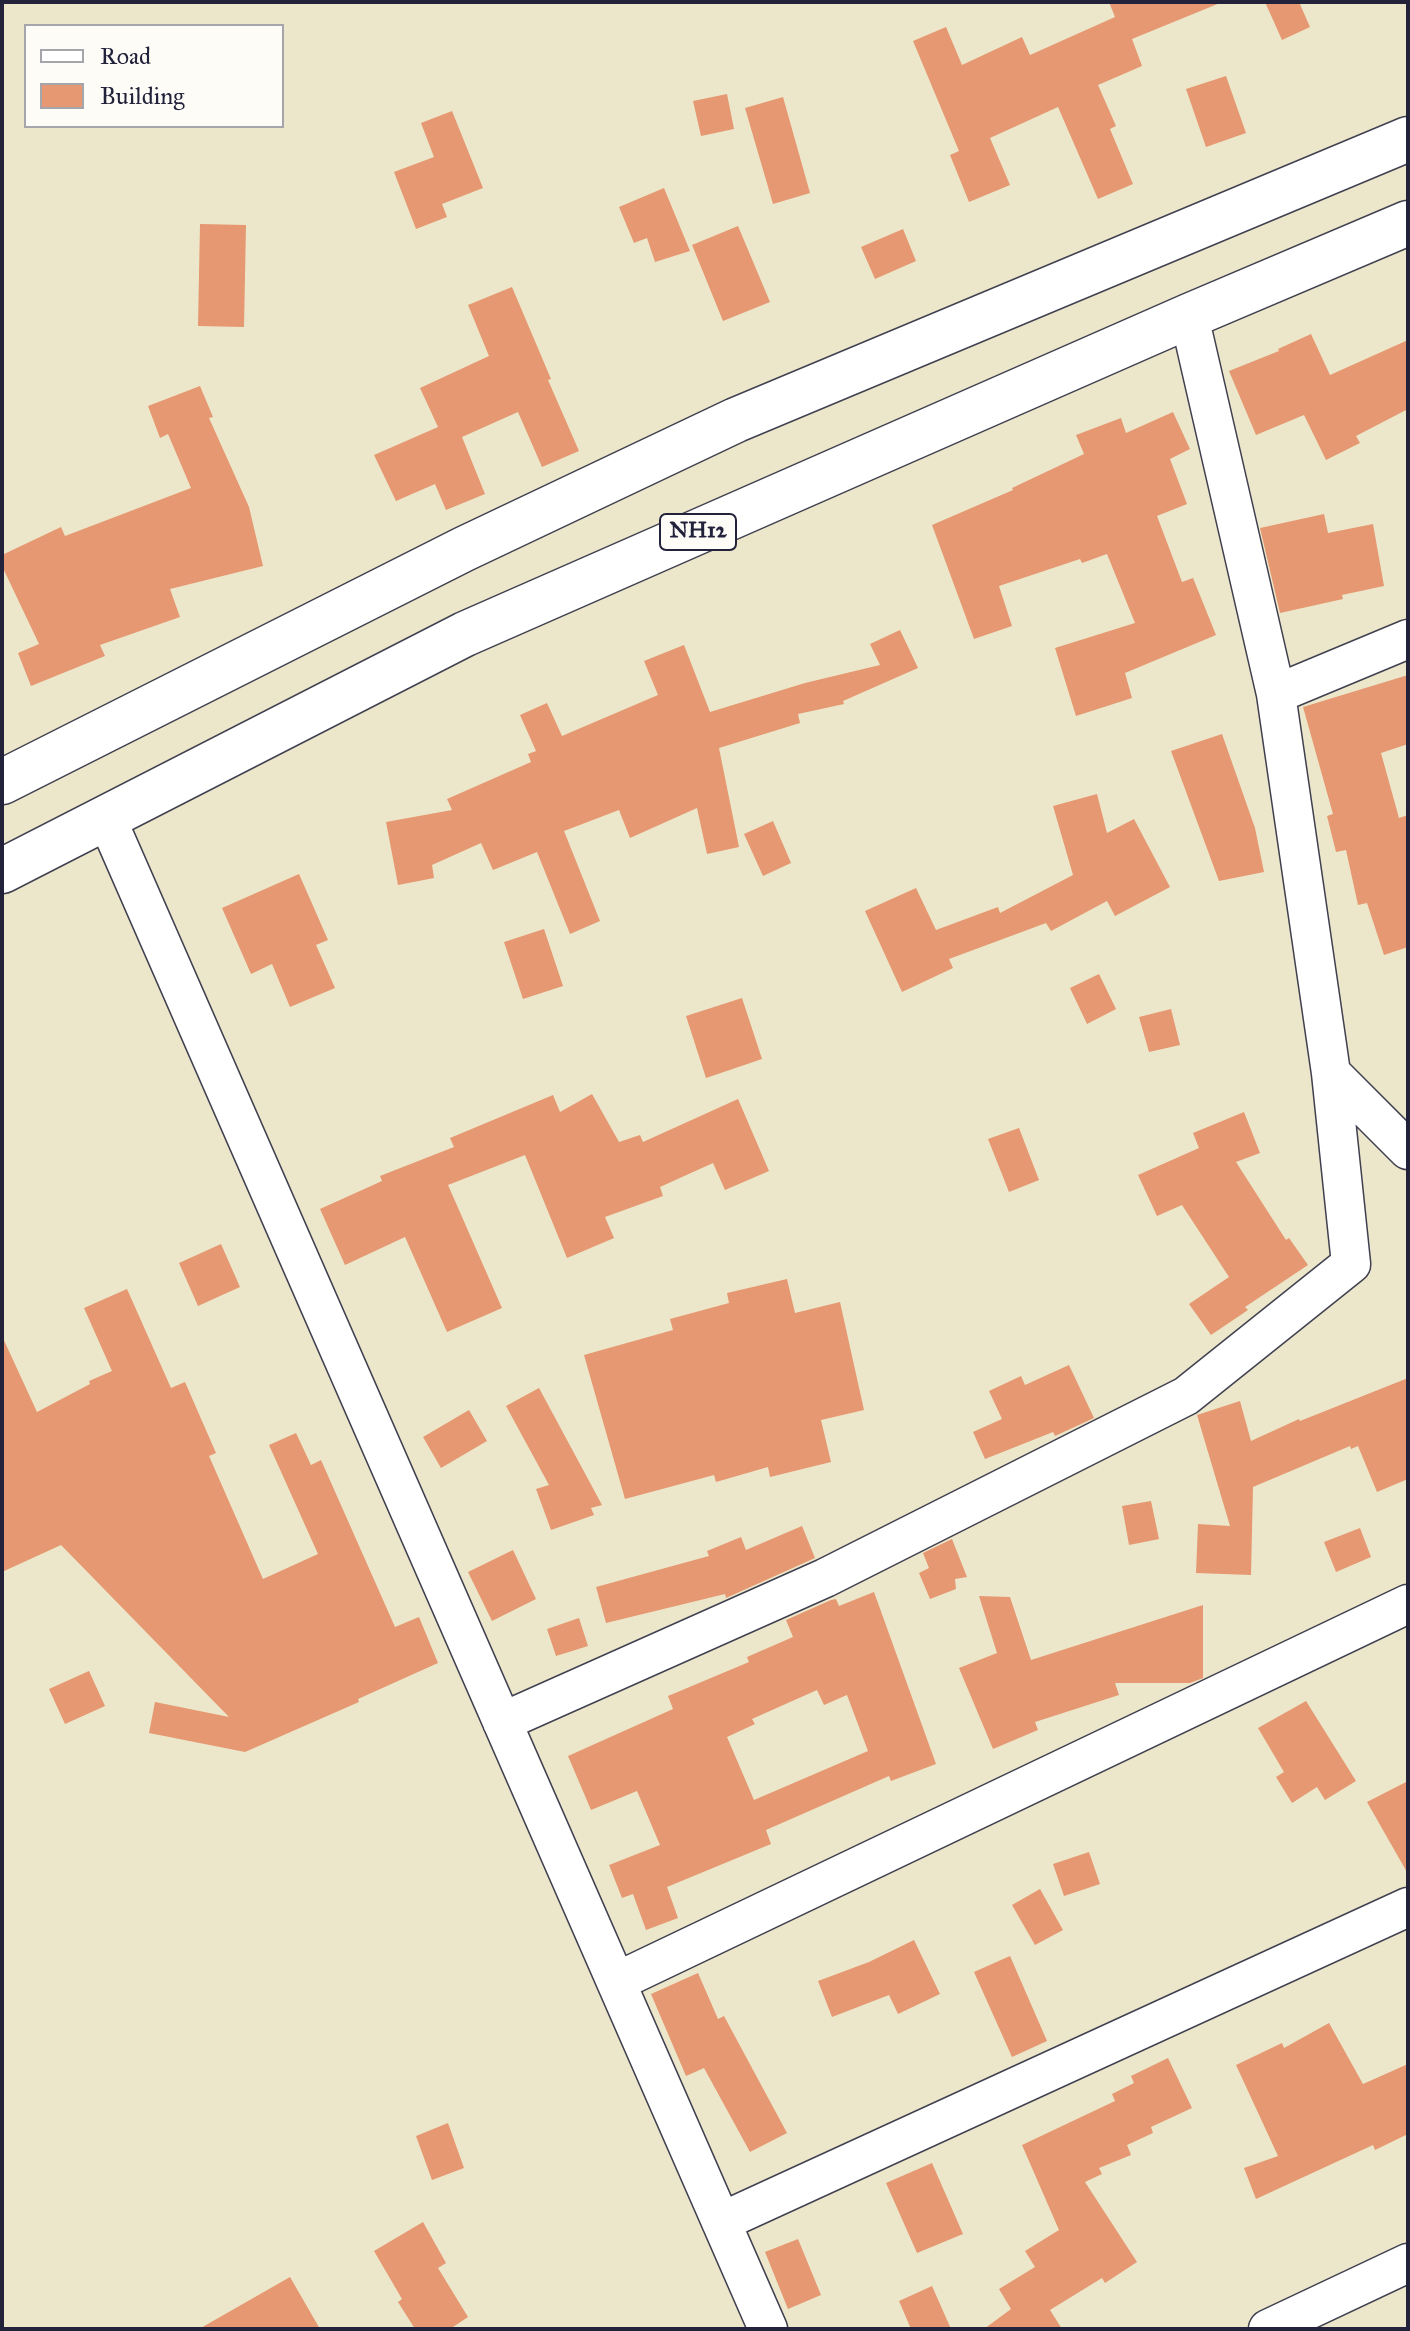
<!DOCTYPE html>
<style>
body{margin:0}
#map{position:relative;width:1410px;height:2331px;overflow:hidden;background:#ece7ca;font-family:"IM FELL Great Primer",serif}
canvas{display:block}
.frame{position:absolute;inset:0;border:4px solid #22223b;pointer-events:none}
.legend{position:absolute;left:24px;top:24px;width:260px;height:104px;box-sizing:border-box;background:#fdfcf7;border:2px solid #a5a5ac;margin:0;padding:10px 14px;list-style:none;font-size:24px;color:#22223b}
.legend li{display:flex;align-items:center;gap:16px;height:40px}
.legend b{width:40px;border:2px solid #a5a5ac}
</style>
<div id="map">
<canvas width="1410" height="2331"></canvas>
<div class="frame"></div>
<ul class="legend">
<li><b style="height:10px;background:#fff"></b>Road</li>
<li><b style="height:22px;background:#e59871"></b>Building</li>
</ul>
</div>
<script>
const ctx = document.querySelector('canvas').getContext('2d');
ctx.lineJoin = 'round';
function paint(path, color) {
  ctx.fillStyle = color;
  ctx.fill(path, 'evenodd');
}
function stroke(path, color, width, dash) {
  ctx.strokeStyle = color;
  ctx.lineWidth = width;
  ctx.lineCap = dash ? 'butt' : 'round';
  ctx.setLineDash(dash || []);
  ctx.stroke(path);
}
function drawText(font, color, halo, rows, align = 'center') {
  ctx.font = font + ' "IM FELL Great Primer",serif';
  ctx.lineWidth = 8;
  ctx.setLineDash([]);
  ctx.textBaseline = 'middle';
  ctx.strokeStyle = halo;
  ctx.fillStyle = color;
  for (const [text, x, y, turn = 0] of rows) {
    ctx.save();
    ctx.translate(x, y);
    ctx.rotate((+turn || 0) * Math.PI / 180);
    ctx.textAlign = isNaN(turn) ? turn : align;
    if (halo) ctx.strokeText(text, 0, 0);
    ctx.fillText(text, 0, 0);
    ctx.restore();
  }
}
paint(new Path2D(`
 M 1109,2 L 1220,3 L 1132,39 L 1142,66 L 1098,85 L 1116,126 L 1110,129 L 1133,184 L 1098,199 L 1058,107 L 990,138 L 1010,185 L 969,202 L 950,155 L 959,151 L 913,41 L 946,27 L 962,65 L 1022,37 L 1030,55 L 1115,17 Z
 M 1265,2 L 1299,2 L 1310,27 L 1282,40 Z
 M 1226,76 L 1246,133 L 1206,147 L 1186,89 Z
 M 727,94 L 734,129 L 701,136 L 693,101 Z
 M 783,97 L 810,193 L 773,204 L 745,108 Z
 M 452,111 L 483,188 L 442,204 L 447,217 L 416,229 L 394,172 L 434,157 L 421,123 Z
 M 664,188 L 690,251 L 655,262 L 647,238 L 634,243 L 619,207 Z
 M 200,224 L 246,225 L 244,327 L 198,326 Z
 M 738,226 L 770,302 L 723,321 L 692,245 Z
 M 903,229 L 916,261 L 875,279 L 861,247 Z
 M 512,287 L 551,379 L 548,380 L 579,451 L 542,467 L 518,412 L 462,437 L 485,494 L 446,510 L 435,484 L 396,501 L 374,455 L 438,427 L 420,388 L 489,356 L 468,305 Z
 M 1311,334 L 1330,375 L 1408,340 L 1408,409 L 1356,436 L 1360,443 L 1326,460 L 1304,415 L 1256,435 L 1229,371 L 1279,351 L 1278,349 Z
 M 200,386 L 213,417 L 209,418 L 249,507 L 263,566 L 170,589 L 180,617 L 100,645 L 105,656 L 31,686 L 18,653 L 39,644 L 2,566 L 2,555 L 61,527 L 65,536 L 191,488 L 168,434 L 160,438 L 148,406 Z
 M 1173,412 L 1190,449 L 1170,459 L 1187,504 L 1157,516 L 1182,582 L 1193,578 L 1216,635 L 1125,673 L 1132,698 L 1076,716 L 1055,648 L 1135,623 L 1107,554 L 1082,563 L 1080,559 L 999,586 L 1012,626 L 974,639 L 932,525 L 1013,490 L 1012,488 L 1084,454 L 1076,435 L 1121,418 L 1126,433 Z
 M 1324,514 L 1328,533 L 1373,524 L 1384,586 L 1342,595 L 1343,599 L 1280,613 L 1260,528 Z
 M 900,630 L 918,668 L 843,701 L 844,704 L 798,714 L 800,723 L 719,748 L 739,847 L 707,854 L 697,808 L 630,838 L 619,810 L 564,831 L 600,921 L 570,934 L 537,852 L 493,870 L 481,843 L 432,865 L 434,878 L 398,885 L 386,822 L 452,810 L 447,799 L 531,762 L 528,754 L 536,751 L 520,715 L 547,703 L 562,736 L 658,695 L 644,661 L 684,645 L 710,712 L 805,683 L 880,665 L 870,644 Z
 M 1408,675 L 1408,744 L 1381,753 L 1399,818 L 1408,815 L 1408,947 L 1384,955 L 1367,903 L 1358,905 L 1346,850 L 1336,852 L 1327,816 L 1333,814 L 1303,707 Z
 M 1222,734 L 1255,828 L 1264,872 L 1219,881 L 1171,751 Z
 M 1097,794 L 1107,833 L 1134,819 L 1170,887 L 1115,916 L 1107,901 L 1051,931 L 1046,923 L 949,959 L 953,968 L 902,992 L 865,911 L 916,888 L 936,930 L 998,907 L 1000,913 L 1073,875 L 1053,806 Z
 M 773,821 L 791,863 L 763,876 L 744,834 Z
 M 299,874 L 328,940 L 316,945 L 335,988 L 290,1007 L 272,964 L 251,974 L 222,908 Z
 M 544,929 L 563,986 L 523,999 L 504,942 Z
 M 1099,974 L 1116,1009 L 1087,1024 L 1070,988 Z
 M 742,998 L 762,1059 L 706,1078 L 686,1016 Z
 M 1171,1009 L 1180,1045 L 1149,1052 L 1139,1017 Z
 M 592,1094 L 619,1142 L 640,1135 L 643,1142 L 738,1099 L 769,1171 L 725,1190 L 713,1163 L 660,1187 L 663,1196 L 605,1217 L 614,1238 L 567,1258 L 525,1155 L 448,1185 L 502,1308 L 447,1332 L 405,1237 L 345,1265 L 320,1209 L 382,1181 L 380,1176 L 454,1147 L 450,1138 L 553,1095 L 560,1112 Z
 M 1244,1112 L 1260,1153 L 1236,1162 L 1286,1240 L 1289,1238 L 1308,1265 L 1245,1307 L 1248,1310 L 1211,1335 L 1189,1304 L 1229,1277 L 1182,1205 L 1157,1216 L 1138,1175 L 1199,1148 L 1193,1133 Z
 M 1019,1128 L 1039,1180 L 1009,1192 L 988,1139 Z
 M 221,1244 L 240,1287 L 198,1306 L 179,1263 Z
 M 787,1279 L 795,1313 L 840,1302 L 864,1410 L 821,1420 L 831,1462 L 770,1477 L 768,1467 L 716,1482 L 714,1475 L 625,1499 L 584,1355 L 673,1330 L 670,1319 L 729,1303 L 727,1293 Z
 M 127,1289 L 171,1388 L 185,1382 L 216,1453 L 209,1456 L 263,1579 L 318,1554 L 269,1445 L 296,1433 L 311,1465 L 321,1460 L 395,1627 L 419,1617 L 438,1663 L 358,1699 L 359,1702 L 245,1752 L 149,1733 L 155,1702 L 229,1717 L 61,1545 L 2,1572 L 2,1336 L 37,1412 L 90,1384 L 89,1381 L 112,1371 L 84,1308 Z
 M 1069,1365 L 1094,1418 L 1055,1436 L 1053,1432 L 985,1459 L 973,1432 L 1002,1419 L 989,1391 L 1021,1376 L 1025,1385 Z
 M 1408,1378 L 1408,1479 L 1377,1492 L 1358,1446 L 1351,1449 L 1350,1446 L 1253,1487 L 1251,1575 L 1196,1573 L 1198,1524 L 1230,1526 L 1197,1415 L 1240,1401 L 1251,1441 L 1299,1419 L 1300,1421 Z
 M 539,1388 L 602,1505 L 591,1508 L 594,1515 L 551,1530 L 536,1489 L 549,1485 L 506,1406 Z
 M 469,1410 L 487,1441 L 441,1468 L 423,1437 Z
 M 1151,1501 L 1159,1539 L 1129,1545 L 1122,1506 Z
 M 802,1526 L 815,1558 L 726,1598 L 725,1594 L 606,1623 L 596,1587 L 709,1556 L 707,1551 L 741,1537 L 746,1550 Z
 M 1360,1528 L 1371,1557 L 1336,1572 L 1324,1542 Z
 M 952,1539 L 967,1577 L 955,1579 L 956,1589 L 930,1599 L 919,1573 L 929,1568 L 923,1553 Z
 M 513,1550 L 536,1599 L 492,1621 L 468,1572 Z
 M 874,1592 L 936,1764 L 891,1781 L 889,1776 L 766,1830 L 771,1844 L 667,1887 L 678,1918 L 646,1930 L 633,1894 L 622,1898 L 609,1865 L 660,1845 L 637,1791 L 591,1810 L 568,1756 L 673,1709 L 668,1696 L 749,1662 L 747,1657 L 793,1637 L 786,1620 L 831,1600 L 836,1599 L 839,1606 ZM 817,1690 L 824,1705 L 847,1695 L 868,1751 L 754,1800 L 727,1737 L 755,1724 L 752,1719 Z
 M 979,1596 L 1010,1597 L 1031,1660 L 1203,1605 L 1203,1678 L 1190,1683 L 1115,1683 L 1119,1695 L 1035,1722 L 1038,1730 L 993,1749 L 959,1668 L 997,1653 Z
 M 579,1618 L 588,1646 L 556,1656 L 547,1629 Z
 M 89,1671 L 105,1706 L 65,1724 L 49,1689 Z
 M 1306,1701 L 1356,1781 L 1325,1800 L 1317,1787 L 1292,1803 L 1276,1777 L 1284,1772 L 1258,1728 Z
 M 1408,1781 L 1408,1874 L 1367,1802 Z
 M 1089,1852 L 1100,1884 L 1064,1896 L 1053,1864 Z
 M 1040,1889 L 1063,1930 L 1035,1945 L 1012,1905 Z
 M 914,1940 L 940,1994 L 898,2014 L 889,1995 L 832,2017 L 818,1981 L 869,1962 Z
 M 1010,1956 L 1047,2041 L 1012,2057 L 974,1972 Z
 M 698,1973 L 718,2019 L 724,2016 L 787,2133 L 750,2152 L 704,2068 L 686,2076 L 651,1994 Z
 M 1329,2023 L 1363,2084 L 1408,2064 L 1408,2134 L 1375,2150 L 1373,2145 L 1256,2199 L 1244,2168 L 1278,2156 L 1236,2065 L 1282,2043 L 1284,2048 Z
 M 1168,2058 L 1192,2108 L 1151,2127 L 1153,2133 L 1127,2145 L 1131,2155 L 1099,2168 L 1102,2174 L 1085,2182 L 1137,2262 L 1105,2283 L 1102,2278 L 1050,2310 L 1062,2329 L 984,2329 L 1011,2309 L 999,2289 L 1035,2267 L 1025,2251 L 1059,2230 L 1022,2145 L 1115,2101 L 1112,2094 L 1134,2083 L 1131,2076 Z
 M 448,2123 L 464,2168 L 432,2180 L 416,2136 Z
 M 932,2163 L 963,2234 L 917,2253 L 886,2183 Z
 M 423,2222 L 446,2263 L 438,2268 L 468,2317 L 450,2329 L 415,2329 L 398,2302 L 402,2299 L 374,2251 Z
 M 798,2239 L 821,2295 L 788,2309 L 765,2252 Z
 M 290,2277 L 320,2329 L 199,2329 Z
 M 932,2286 L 951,2329 L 911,2329 L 899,2301 Z`), '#e59871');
const street = new Path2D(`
 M 1276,694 L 1408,639
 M 106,817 L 768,2329
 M 1331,1073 L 1408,1150
 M 502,1722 L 825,1578 L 1186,1396 L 1351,1264 L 1331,1073 L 1276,694 L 1189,316
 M 616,1982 L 1408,1604
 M 721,2222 L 1408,1907
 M 1268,2329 L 1408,2263`);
const highway = new Path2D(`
 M 2,782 L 464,549 L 736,420 L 1408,139
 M 2,871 L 465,634 L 1189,316 L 1408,223`);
stroke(street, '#404050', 41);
stroke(highway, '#404050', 47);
stroke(street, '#fff', 38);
stroke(highway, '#fff', 44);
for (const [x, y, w] of [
 [698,532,76]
]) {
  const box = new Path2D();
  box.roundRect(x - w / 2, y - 18, w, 36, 6);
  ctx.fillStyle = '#fdfcf7';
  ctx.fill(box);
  stroke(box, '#22223b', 2);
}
drawText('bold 22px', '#22223b', null, [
 ["NH12",698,532]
]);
</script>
